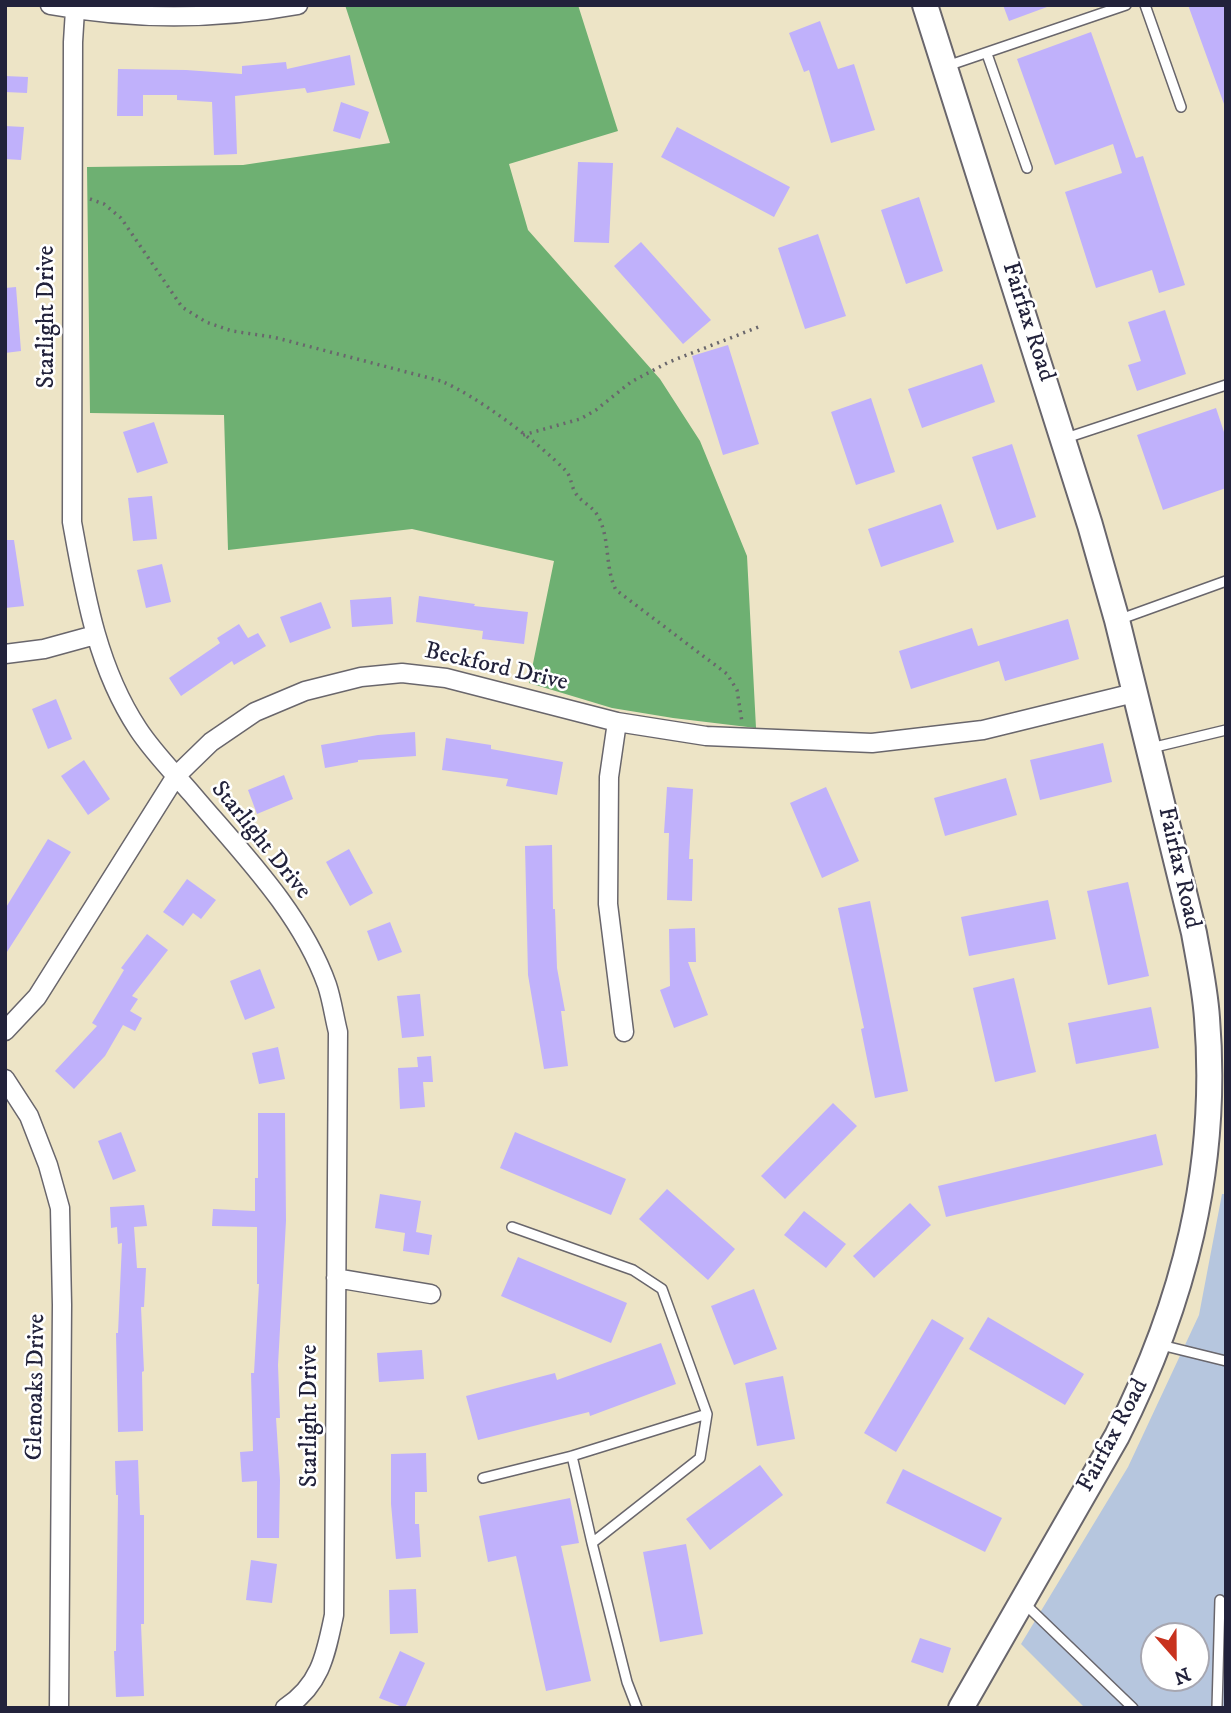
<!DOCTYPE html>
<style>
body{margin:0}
#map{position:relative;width:1231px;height:1713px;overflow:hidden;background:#ede4c6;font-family:"IM FELL DW Pica",serif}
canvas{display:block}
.frame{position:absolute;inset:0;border:7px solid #22223b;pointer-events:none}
.north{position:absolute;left:1140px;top:1622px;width:70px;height:70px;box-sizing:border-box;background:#fff;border:2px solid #a7a7b1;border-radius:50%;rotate:159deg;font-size:19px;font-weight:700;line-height:28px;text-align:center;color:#22223b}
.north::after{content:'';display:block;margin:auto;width:24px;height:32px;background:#c8321e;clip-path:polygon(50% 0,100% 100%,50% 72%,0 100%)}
</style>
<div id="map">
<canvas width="1231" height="1713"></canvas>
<div class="frame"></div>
<div class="north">N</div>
</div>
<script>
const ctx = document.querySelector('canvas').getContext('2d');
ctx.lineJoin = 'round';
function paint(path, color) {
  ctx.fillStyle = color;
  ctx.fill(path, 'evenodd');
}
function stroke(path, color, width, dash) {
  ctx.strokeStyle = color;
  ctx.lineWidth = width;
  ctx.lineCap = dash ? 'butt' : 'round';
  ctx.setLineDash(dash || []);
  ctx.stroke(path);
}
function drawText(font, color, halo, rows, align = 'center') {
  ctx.font = font + ' "IM FELL DW Pica",serif';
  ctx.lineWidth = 5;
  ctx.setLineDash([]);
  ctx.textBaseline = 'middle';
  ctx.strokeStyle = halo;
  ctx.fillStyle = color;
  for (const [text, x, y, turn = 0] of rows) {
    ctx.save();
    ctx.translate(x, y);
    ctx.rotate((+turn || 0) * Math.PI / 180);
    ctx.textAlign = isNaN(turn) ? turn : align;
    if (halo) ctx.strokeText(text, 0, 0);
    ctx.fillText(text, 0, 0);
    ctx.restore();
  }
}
paint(new Path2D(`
 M 1222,1194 L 1226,1194 L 1226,1708 L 1085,1708 L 1021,1644 L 1128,1467 L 1199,1315 ZM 1154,1636 L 1196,1636 L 1196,1678 L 1154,1678 Z`), '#b6c6de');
paint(new Path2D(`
 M 345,5 L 578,5 L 618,131 L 509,164 L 528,230 L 660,379 L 700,441 L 747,556 L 756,728 L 673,718 L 612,708 L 529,683 L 554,561 L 412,529 L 228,550 L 224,415 L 90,413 L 87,167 L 243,165 L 390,143 Z`), '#6eb072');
paint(new Path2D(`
 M 1003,5 L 1047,5 L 1047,7 L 1009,21 Z
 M 1188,5 L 1226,5 L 1226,104 L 1224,104 Z
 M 820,21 L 838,69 L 854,64 L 875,130 L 831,143 L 809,70 L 804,72 L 789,33 Z
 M 1091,32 L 1136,158 L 1143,156 L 1185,285 L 1159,293 L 1152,270 L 1096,288 L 1065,192 L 1122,173 L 1113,144 L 1055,165 L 1017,59 Z
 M 350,55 L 355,85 L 307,93 L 305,88 L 235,96 L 237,154 L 214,155 L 212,102 L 177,100 L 177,95 L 143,95 L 143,116 L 117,116 L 118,69 L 186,70 L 242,74 L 242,66 L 286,62 L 287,69 Z
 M 5,76 L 28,77 L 27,93 L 5,92 Z
 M 341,102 L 369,112 L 360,139 L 333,131 Z
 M 5,126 L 24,127 L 21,160 L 5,159 Z
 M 677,127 L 790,187 L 774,217 L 661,157 Z
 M 578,162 L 613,163 L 609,243 L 574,242 Z
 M 919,197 L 943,271 L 906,284 L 881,210 Z
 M 818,234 L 846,316 L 805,329 L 778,248 Z
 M 641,242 L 711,320 L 683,344 L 614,266 Z
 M 16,287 L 21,351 L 5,353 L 5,288 Z
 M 1165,310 L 1186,374 L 1137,391 L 1128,365 L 1141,361 L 1128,322 Z
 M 728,345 L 759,444 L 723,455 L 692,356 Z
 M 982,364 L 995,402 L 922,428 L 908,389 Z
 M 871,398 L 895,472 L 856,485 L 831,412 Z
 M 1216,408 L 1226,438 L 1226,488 L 1163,510 L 1137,435 Z
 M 154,422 L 168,463 L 137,473 L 123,432 Z
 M 1012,444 L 1036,517 L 997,530 L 972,457 Z
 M 152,496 L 157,539 L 133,541 L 128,498 Z
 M 941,504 L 954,542 L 881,567 L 868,529 Z
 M 5,540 L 14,540 L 24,606 L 5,608 Z
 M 162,564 L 171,602 L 146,608 L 137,570 Z
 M 419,596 L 475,604 L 474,606 L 528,612 L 524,644 L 482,639 L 483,631 L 416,622 Z
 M 391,597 L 393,624 L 352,627 L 350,600 Z
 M 321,602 L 331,628 L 290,643 L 280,617 Z
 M 1068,619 L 1079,659 L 1005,681 L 999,661 L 911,689 L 899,651 L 972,628 L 978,646 Z
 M 239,624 L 248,638 L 258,633 L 266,646 L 234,665 L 232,661 L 181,696 L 169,678 L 220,643 L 217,638 Z
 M 56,699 L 72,739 L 48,749 L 32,709 Z
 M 415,732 L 416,756 L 358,760 L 358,762 L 325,768 L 321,745 L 378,735 Z
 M 446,738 L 491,745 L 491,749 L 563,762 L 557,795 L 506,786 L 508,779 L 442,770 Z
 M 1103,743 L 1112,782 L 1040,800 L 1030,760 Z
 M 84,760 L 110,799 L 88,815 L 61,776 Z
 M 284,775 L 293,799 L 257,814 L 248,790 Z
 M 1006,778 L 1017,815 L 945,836 L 934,798 Z
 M 667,787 L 693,789 L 689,859 L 693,859 L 692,901 L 667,900 L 669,833 L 664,833 Z
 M 826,787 L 859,861 L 822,878 L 790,803 Z
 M 48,839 L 71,852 L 5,955 L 5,909 Z
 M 552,845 L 553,909 L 555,909 L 557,968 L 565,1011 L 561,1011 L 568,1066 L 544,1069 L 528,975 L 525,846 Z
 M 349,849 L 373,893 L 350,906 L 326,862 Z
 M 187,879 L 216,900 L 201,919 L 193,913 L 183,926 L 163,912 Z
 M 1128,882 L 1149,976 L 1108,985 L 1087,891 Z
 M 1048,900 L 1056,939 L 969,956 L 961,917 Z
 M 870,901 L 908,1091 L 875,1098 L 861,1029 L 864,1028 L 838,908 Z
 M 390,922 L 402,952 L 378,961 L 367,931 Z
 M 695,928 L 696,962 L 688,962 L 708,1015 L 674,1028 L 660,990 L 670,986 L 669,929 Z
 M 147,934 L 168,950 L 132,996 L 138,999 L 130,1011 L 142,1018 L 135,1031 L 123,1025 L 105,1056 L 74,1089 L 55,1071 L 97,1026 L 92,1023 L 124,970 L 121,968 Z
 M 260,969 L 275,1008 L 245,1020 L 230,981 Z
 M 1014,978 L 1036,1072 L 995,1082 L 973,988 Z
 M 420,994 L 424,1036 L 402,1038 L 397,996 Z
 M 1151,1007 L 1159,1048 L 1076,1064 L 1068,1023 Z
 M 278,1047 L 285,1079 L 259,1084 L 252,1053 Z
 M 431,1056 L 433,1082 L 423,1082 L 425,1107 L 400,1109 L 398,1068 L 418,1067 L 417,1057 Z
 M 833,1103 L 857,1126 L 785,1199 L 761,1176 Z
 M 258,1113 L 285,1113 L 286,1221 L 278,1365 L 280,1418 L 276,1418 L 280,1480 L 279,1538 L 257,1538 L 257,1481 L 242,1482 L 240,1452 L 253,1451 L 251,1373 L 254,1373 L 259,1284 L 257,1284 L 257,1227 L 212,1226 L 213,1209 L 255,1211 L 255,1178 L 258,1178 Z
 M 121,1132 L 136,1171 L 113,1180 L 98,1141 Z
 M 515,1132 L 626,1179 L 611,1215 L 500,1168 Z
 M 1156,1134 L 1163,1165 L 946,1217 L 938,1186 Z
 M 667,1189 L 735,1249 L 708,1280 L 639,1219 Z
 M 380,1194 L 421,1201 L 416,1232 L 432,1235 L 429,1255 L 403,1251 L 405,1233 L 375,1228 Z
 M 910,1203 L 931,1225 L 874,1278 L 853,1256 Z
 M 144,1205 L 147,1226 L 134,1227 L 137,1268 L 146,1268 L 144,1307 L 141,1307 L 144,1371 L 142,1372 L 143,1431 L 118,1432 L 116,1333 L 118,1333 L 122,1243 L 118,1244 L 117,1227 L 111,1228 L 110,1207 Z
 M 804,1211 L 846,1244 L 826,1268 L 784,1235 Z
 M 518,1257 L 627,1303 L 611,1343 L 501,1296 Z
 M 754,1289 L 777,1349 L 734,1365 L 711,1306 Z
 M 988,1317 L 1084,1374 L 1065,1405 L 969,1349 Z
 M 932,1319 L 964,1338 L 896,1452 L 864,1433 Z
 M 661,1343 L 676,1384 L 590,1416 L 589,1412 L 478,1440 L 466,1396 L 555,1373 L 557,1380 Z
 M 422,1350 L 424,1379 L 379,1382 L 377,1353 Z
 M 783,1376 L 795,1439 L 757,1446 L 745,1383 Z
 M 426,1453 L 427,1492 L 415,1492 L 415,1524 L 419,1524 L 421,1557 L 396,1559 L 391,1504 L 391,1454 Z
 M 138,1460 L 140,1515 L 144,1515 L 144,1624 L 141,1624 L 144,1696 L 116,1697 L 114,1651 L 116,1651 L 118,1495 L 116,1495 L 115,1461 Z
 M 760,1465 L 783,1495 L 710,1550 L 686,1519 Z
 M 903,1469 L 1002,1518 L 985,1552 L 886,1503 Z
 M 570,1498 L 579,1543 L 561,1546 L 591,1681 L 546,1691 L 516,1556 L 488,1562 L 479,1516 Z
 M 686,1544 L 703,1634 L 660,1642 L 643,1552 Z
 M 251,1560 L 277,1564 L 272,1603 L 246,1600 Z
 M 416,1589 L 418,1633 L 390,1634 L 389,1590 Z
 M 920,1638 L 951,1648 L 943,1673 L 911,1662 Z
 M 400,1651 L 425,1663 L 405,1708 L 379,1698 Z`), '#c0b1fb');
const lane = new Path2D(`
 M 1145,5 L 1181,107
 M 987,54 L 1027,168
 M 947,66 L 1126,5
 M 1066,438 L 1226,385
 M 1118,620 L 1226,581
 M 1151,748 L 1226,730
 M 512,1227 L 633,1270 L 662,1289 L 707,1414 L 700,1458 L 592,1543 L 627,1682 L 637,1708
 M 1161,1345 L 1226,1361
 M 572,1456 L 592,1543
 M 483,1478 L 572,1456 L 707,1414
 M 1025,1604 L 1133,1708
 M 1217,1708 L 1220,1600`);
const street = new Path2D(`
 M 50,5 C 132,20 216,20 298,5
 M 75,10 L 73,42 L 72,522 C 85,594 97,667 138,729 C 153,752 174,773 192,794 C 241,852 301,912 327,985 C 332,1000 334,1016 338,1032 L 334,1615 C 326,1653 321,1685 285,1708
 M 5,654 L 44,649 L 95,635
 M 617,722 L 609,777 L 608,904 L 624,1032
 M 5,1031 L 37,997 L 176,776 L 211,742 L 255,712 L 305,691 L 361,677 L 402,673 L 446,678 L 617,722 L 706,736 L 872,743 L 983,730 L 1134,693
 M 5,1079 L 29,1116 L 48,1165 L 60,1208 L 62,1305 L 59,1708
 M 336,1278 L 431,1294`);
const secondary = new Path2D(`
 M 925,5 L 1090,525 L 1117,620 L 1194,933 C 1199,961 1205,989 1207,1018 C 1219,1167 1184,1304 1117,1436 L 961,1708`);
stroke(lane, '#69666c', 12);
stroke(street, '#69666c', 21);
stroke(secondary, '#69666c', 28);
stroke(new Path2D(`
 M 90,199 L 104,204 L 121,218 L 182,307 L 206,322 L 232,331 L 273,337 L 441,381 C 477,396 538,442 566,471 C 572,478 571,488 577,495 C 582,502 591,506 596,513 C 611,535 604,567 616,590 L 727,674 L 737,690 L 742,722
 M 523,435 L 580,419 L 596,410 L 631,382 L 669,362 L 761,326`), '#69666c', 3.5, [2, 5]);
stroke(lane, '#fff', 9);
stroke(street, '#fff', 18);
stroke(secondary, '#fff', 24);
drawText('24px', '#22223b', '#fff', [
 ["Starlight Drive",48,317,-90],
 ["Fairfax Road",1027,322,72],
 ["Beckford Drive",496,668,13],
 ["Starlight Drive",260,841,51],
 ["Fairfax Road",1178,868,77],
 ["Glenoaks Drive",37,1387,-89],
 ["Starlight Drive",311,1416,-90],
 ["Fairfax Road",1114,1436,-62]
]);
</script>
